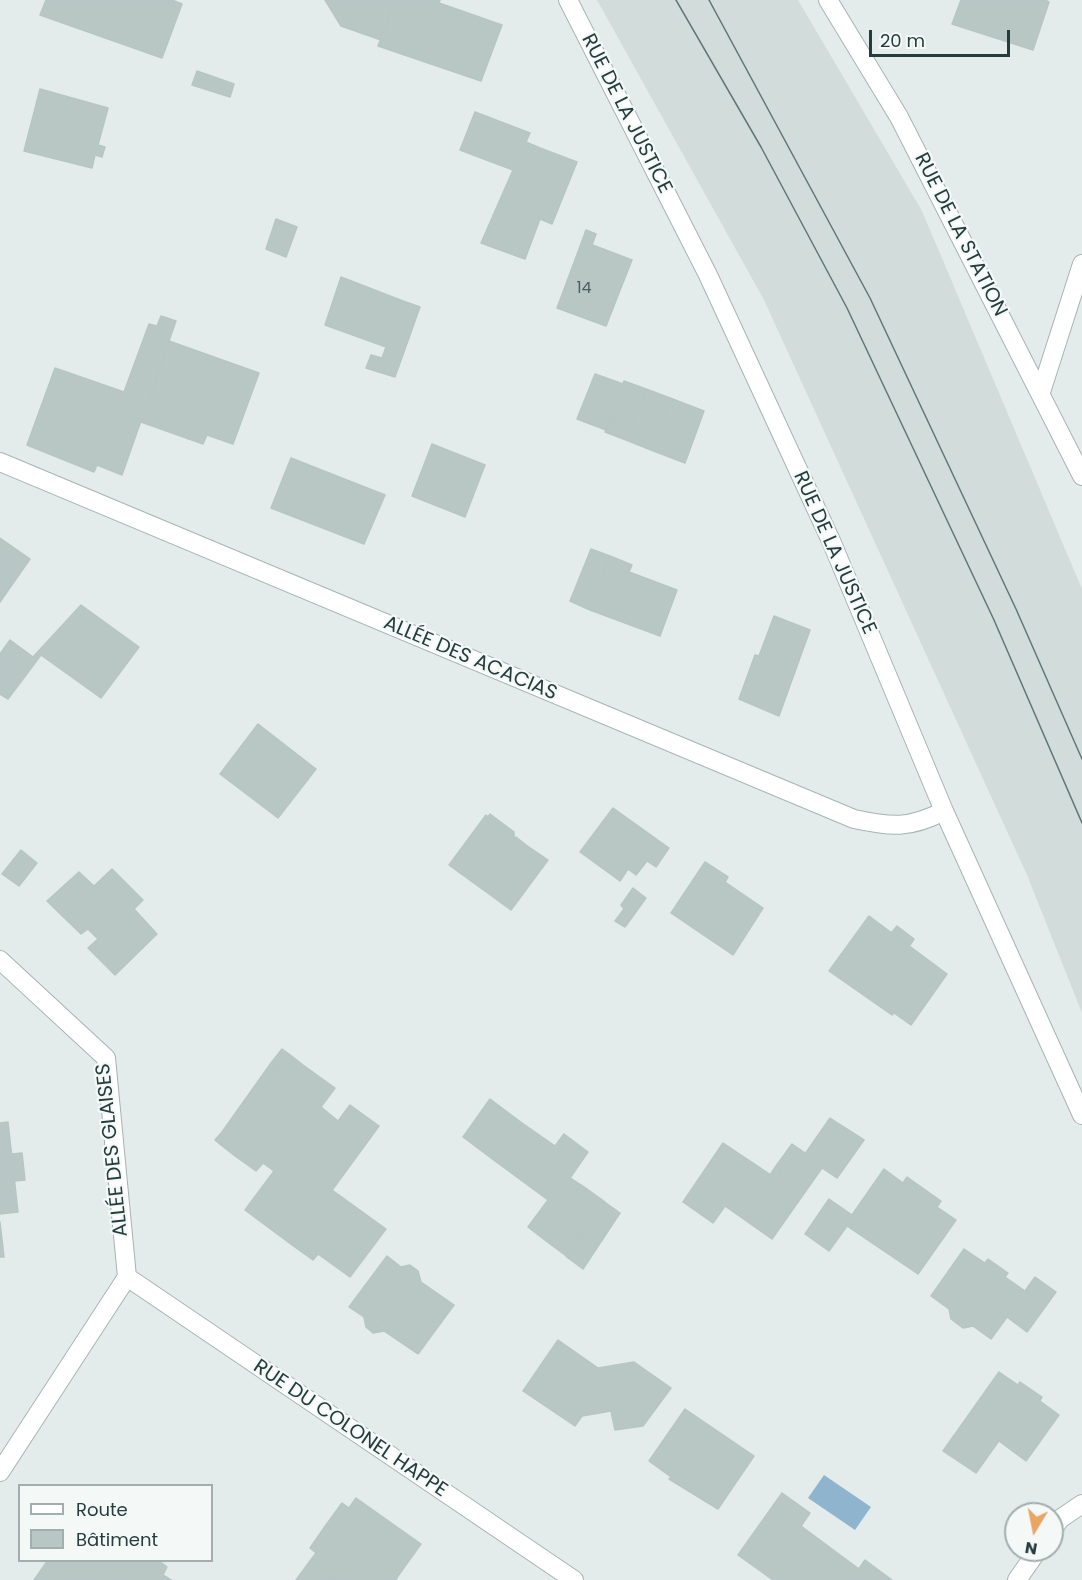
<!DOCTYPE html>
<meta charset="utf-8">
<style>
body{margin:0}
#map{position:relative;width:1082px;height:1580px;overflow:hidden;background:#e4eceb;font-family:Poppins,sans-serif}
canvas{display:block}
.legend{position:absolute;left:18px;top:1484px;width:195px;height:78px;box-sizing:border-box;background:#f4f9f8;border:2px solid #a1aead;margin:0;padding:8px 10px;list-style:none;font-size:18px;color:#243d3c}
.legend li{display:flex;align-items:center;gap:12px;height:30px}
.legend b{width:30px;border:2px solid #a1aead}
.north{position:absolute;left:1004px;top:1502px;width:60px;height:60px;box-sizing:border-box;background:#f4f9f8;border:2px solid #a1aead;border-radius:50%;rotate:190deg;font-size:16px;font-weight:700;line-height:24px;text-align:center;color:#243d3c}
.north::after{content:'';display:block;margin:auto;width:21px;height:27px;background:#eaa564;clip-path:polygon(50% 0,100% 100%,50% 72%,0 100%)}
.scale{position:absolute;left:869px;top:30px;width:141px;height:27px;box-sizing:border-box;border:3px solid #243d3c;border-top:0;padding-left:8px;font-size:18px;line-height:21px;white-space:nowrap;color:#243d3c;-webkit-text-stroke:4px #f4f9f8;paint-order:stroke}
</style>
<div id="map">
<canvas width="1082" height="1580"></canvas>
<ul class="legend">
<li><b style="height:8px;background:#fff"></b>Route</li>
<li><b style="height:16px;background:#b9c7c4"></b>Bâtiment</li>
</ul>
<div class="north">N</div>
<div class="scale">20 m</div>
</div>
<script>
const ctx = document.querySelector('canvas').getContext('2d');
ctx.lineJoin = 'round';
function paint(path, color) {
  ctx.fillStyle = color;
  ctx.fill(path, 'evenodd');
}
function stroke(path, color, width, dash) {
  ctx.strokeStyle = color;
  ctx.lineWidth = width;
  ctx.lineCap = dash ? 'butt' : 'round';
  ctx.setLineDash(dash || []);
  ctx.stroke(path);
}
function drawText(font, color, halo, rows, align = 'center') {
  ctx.font = font + ' Poppins,sans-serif';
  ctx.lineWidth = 4.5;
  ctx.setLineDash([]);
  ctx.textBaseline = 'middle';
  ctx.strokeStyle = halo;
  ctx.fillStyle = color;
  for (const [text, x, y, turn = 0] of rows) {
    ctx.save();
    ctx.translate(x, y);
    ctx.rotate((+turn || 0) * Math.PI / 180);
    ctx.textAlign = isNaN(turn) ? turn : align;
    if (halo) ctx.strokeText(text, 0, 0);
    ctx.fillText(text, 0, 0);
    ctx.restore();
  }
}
paint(new Path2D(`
 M 597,0 L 798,0 L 922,211 L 1082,589 L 1082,1013 L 1027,875 L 764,300 Z`), '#d2dcda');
paint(new Path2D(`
 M 824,1475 L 871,1507 L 855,1530 L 808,1498 Z`), '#8fb5ce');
const building = new Path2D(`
 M 46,0 L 172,0 L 182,4 L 162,58 L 40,15 Z
 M 325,0 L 395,0 L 381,40 L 341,26 Z
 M 395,0 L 440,0 L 439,3 L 502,25 L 481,81 L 378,46 Z
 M 961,0 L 1045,0 L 1049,2 L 1033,50 L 952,24 Z
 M 197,71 L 234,84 L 230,97 L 192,85 Z
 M 40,89 L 108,108 L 98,145 L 105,147 L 102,157 L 95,155 L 92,168 L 24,151 Z
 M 475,112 L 530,133 L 521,153 L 536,158 L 540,148 L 577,162 L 552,224 L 540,219 L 525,259 L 481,243 L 513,170 L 460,150 Z
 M 526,142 L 540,148 L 536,158 L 521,153 Z
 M 276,219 L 297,227 L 286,257 L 266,249 Z
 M 586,230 L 596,234 L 592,245 L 582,241 Z
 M 582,241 L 632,260 L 606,326 L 557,308 Z
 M 341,277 L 403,301 L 386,347 L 325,325 Z
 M 403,301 L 420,307 L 395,377 L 366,368 L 371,355 L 382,358 Z
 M 161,316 L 176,321 L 122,475 L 97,465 L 94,472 L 27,445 L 55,368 L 124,392 L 149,324 L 157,326 Z
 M 169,341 L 259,373 L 233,444 L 207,435 L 203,444 L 141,422 Z
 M 595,374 L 623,384 L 606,430 L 577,419 Z
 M 624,381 L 646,389 L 631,428 L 610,420 Z
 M 646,389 L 670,398 L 651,450 L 626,440 Z
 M 670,398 L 704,411 L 685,463 L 651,450 Z
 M 610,420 L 631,428 L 626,440 L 605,432 Z
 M 432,444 L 485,465 L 465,517 L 412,496 Z
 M 291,458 L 385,495 L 364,544 L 271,508 Z
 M 0,538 L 30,559 L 0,602 Z
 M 591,549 L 610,556 L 590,610 L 570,601 Z
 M 610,556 L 632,565 L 629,572 L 677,590 L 660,636 L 590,610 Z
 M 81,605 L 139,647 L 101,698 L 41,655 L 8,699 L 0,694 L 0,654 L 10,640 L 33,657 Z
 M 774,616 L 810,630 L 779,716 L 739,699 L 755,655 L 759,656 Z
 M 258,724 L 316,769 L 278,818 L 220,774 Z
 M 613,808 L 669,848 L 656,867 L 647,861 L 636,875 L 628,869 L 620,881 L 580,852 Z
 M 490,814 L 514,832 L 514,840 L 524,848 L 526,845 L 548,860 L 511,910 L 449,865 L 486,815 L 488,817 Z
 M 516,837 L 526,845 L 524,848 L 514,840 Z
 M 21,850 L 37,863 L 19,886 L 2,874 Z
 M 705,862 L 728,877 L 725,882 L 763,908 L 733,955 L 671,913 Z
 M 112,869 L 143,900 L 134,909 L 157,934 L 115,975 L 88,948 L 98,939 L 88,929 L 81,934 L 47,901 L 79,872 L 94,886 Z
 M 633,888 L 646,898 L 625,927 L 615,921 L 624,909 L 621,905 Z
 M 869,916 L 947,974 L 911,1025 L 894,1013 L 892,1015 L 829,971 Z
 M 897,926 L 914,939 L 910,945 L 892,932 Z
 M 282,1049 L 289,1054 L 279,1067 L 271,1063 Z
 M 289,1054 L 303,1065 L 293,1078 L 279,1067 Z
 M 271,1063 L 279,1067 L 228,1136 L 222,1132 Z
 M 303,1065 L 335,1088 L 321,1107 L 338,1121 L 350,1105 L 379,1126 L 292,1245 L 245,1210 L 274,1171 L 263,1163 L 256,1171 L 235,1156 L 242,1147 L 228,1136 L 279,1067 L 293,1078 Z
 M 490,1099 L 522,1123 L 495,1161 L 463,1137 Z
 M 830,1118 L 839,1124 L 814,1159 L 805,1154 Z
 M 8,1122 L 18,1212 L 0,1214 L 0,1123 Z
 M 522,1123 L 555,1146 L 564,1134 L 588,1152 L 570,1178 L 587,1189 L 550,1244 L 528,1227 L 548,1200 L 495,1161 Z
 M 839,1124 L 864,1140 L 837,1178 L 822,1168 L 772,1239 L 725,1206 L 713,1223 L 683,1202 L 723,1143 L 777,1179 L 782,1170 L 776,1166 L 792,1144 L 814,1159 Z
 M 222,1132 L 228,1136 L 221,1145 L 215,1140 Z
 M 228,1136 L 242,1147 L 235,1156 L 221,1145 Z
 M 22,1153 L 25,1180 L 15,1181 L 12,1154 Z
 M 776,1166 L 782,1170 L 777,1179 L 770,1175 Z
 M 884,1169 L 903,1183 L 907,1177 L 941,1201 L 937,1207 L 956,1220 L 918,1274 L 847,1226 L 829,1251 L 805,1234 L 829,1199 L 852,1215 Z
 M 587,1189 L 601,1199 L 565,1255 L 550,1244 Z
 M 332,1190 L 386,1229 L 350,1277 L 318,1254 L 313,1260 L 292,1245 Z
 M 601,1199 L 606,1203 L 568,1258 L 565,1255 Z
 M 606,1203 L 620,1213 L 583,1269 L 568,1258 Z
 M 0,1222 L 4,1257 L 0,1257 Z
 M 964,1249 L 985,1263 L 988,1259 L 1008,1273 L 1005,1277 L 1025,1291 L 1035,1277 L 1056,1292 L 1027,1332 L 1007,1317 L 991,1339 L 973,1326 L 963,1328 L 951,1319 L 949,1309 L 931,1296 Z
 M 387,1256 L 401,1267 L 410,1265 L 418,1271 L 373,1333 L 366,1327 L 364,1317 L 349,1307 Z
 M 418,1271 L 421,1282 L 454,1305 L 418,1354 L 384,1331 L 373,1333 Z
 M 558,1340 L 598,1368 L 634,1362 L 671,1388 L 643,1426 L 615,1430 L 611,1411 L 582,1416 L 575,1426 L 523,1391 Z
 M 999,1372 L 1018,1385 L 1020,1382 L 1042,1397 L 1040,1401 L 1059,1415 L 1026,1461 L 1007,1447 L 1011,1441 L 1003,1435 L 976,1473 L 943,1451 Z
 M 685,1409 L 754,1456 L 718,1509 L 669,1479 L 671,1477 L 649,1461 Z
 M 1003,1435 L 1011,1441 L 1007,1447 L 999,1441 Z
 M 782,1493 L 810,1513 L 801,1526 L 859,1569 L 851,1580 L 773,1580 L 738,1555 Z
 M 356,1498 L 421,1544 L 398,1576 L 326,1525 L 342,1503 L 349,1508 Z
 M 326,1525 L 398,1576 L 396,1580 L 337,1580 L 310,1561 L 316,1553 L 310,1548 Z
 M 48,1560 L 93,1560 L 79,1580 L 34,1580 Z
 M 93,1560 L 140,1560 L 126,1580 L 79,1580 Z
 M 140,1560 L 158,1560 L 167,1567 L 163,1575 L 171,1580 L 126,1580 Z
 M 865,1560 L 892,1580 L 851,1580 Z
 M 310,1561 L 337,1580 L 296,1580 Z`);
paint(building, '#b9c7c4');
stroke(building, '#b6c6c3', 1.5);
const lane = new Path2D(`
 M 1041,392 L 1082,264`);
const street = new Path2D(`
 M 568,0 L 708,275 L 832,543 L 944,811 L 1082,1115
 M 828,0 L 899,117 L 1082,476
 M 0,462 L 854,819 C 891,827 909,829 944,811
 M 0,960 L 106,1058 L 127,1277
 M 127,1277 L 574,1580
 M 0,1472 L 127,1277
 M 1052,1531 L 1060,1519 L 1082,1504
 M 1017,1580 L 1038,1550`);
stroke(lane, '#a7b4b3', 20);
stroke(street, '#a7b4b3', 20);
stroke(lane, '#fff', 18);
stroke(street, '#fff', 18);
stroke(new Path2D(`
 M 676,0 L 761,147 L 847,308 L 994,620 L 1082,823
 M 709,0 L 870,298 L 1016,609 L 1082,759`), '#5f7877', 1.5);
drawText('16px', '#49605e', null, [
 ["14",584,289]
]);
drawText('20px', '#243d3c', '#f4f9f8', [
 ["RUE DE LA JUSTICE",626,114,63],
 ["RUE DE LA STATION",960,235,63],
 ["RUE DE LA JUSTICE",834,553,66],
 ["ALLÉE DES ACACIAS",470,659,23],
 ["ALLÉE DES GLAISES",113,1150,-96],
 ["RUE DU COLONEL HAPPE",350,1429,34]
]);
</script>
